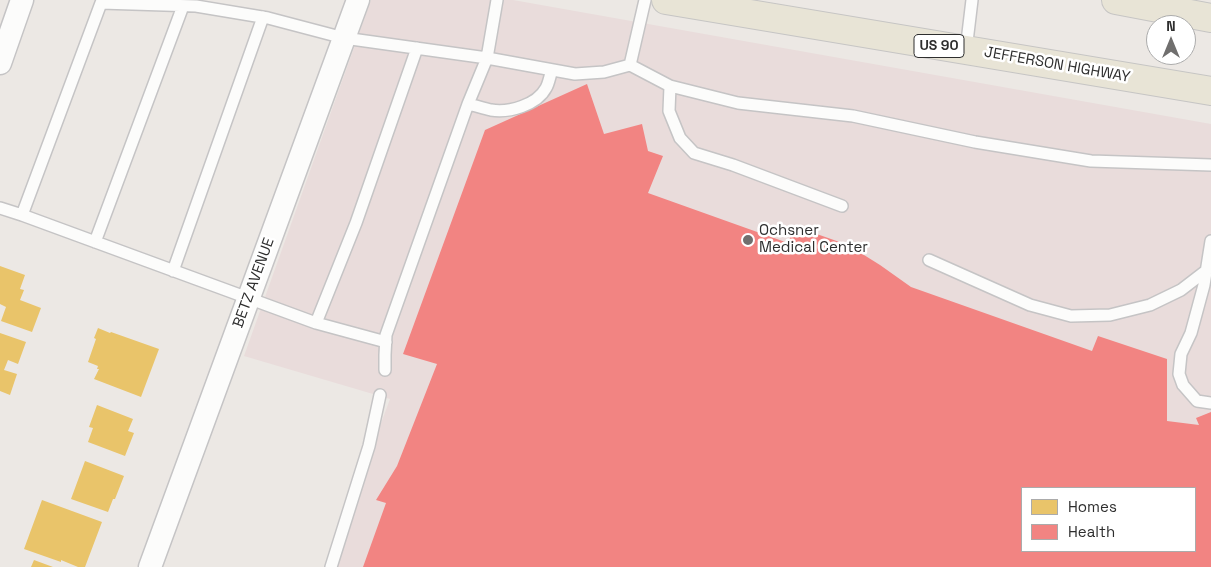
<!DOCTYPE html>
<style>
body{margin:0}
#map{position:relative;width:1211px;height:567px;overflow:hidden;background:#ece8e4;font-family:"Space Grotesk",sans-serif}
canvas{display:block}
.legend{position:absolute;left:1021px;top:487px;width:175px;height:65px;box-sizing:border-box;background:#fff;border:1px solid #ababab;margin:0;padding:6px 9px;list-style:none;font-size:15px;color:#2e2e2e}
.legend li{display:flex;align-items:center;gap:10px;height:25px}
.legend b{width:25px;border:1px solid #ababab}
.north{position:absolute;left:1146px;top:15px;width:50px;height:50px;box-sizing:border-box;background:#fff;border:1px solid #ababab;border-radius:50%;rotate:0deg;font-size:14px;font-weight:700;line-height:20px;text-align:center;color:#2e2e2e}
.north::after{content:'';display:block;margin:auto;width:18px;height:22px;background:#706f6e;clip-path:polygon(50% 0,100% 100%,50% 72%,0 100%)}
</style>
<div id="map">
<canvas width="1211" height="567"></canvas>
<ul class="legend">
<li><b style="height:14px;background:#e9c46a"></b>Homes</li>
<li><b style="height:14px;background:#f28482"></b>Health</li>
</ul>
<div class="north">N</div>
</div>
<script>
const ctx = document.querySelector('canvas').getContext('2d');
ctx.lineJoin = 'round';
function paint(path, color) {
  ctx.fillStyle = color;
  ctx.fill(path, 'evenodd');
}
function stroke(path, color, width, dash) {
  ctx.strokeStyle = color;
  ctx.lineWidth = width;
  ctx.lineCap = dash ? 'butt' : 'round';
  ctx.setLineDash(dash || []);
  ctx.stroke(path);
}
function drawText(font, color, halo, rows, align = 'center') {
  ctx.font = font + ' "Space Grotesk",sans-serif';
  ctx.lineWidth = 5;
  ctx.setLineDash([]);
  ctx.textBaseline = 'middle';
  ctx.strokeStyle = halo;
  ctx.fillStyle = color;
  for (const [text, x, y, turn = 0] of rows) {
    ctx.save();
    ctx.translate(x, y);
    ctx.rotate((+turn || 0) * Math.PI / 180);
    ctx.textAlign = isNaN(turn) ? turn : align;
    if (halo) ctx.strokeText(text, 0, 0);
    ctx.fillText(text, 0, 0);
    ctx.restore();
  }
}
paint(new Path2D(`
 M 371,0 L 513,0 L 1211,124 L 1211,567 L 328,567 L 390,399 L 244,356 ZM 1022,488 L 1195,488 L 1195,551 L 1022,551 Z`), '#e9dcdb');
paint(new Path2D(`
 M 0,266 L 25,275 L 20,289 L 24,290 L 20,300 L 41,308 L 32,332 L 1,321 L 6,307 L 0,304 Z
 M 98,328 L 110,333 L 111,332 L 159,349 L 141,397 L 94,379 L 99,369 L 97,369 L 98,366 L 88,362 L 96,339 L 94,338 Z
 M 0,333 L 26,342 L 18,364 L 8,360 L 4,370 L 17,374 L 10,395 L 0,391 Z
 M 97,405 L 133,419 L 128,431 L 134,433 L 125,456 L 88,442 L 93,428 L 89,427 Z
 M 85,461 L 124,476 L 115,499 L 113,499 L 108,512 L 71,499 Z
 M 42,500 L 102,522 L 85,567 L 78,567 L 61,560 L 61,562 L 24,549 Z
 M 34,560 L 53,567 L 31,567 Z`), '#e9c46a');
paint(new Path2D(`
 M 587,84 L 604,134 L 642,124 L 648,151 L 663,156 L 648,193 L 788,243 L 794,226 L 848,245 L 880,265 L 911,287 L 1092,351 L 1098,336 L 1167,359 L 1167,421 L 1199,425 L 1196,418 L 1211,412 L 1211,567 L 363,567 L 386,503 L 376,500 L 397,466 L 437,364 L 403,354 L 485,130 ZM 1022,488 L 1195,488 L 1195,551 L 1022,551 Z`), '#f28482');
const lane = new Path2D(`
 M 966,50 L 972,0
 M 630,65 L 670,86 L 738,103 L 853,116 L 975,142 L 1091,161 L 1211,165
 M 670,86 L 669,111 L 680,138 L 694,153 L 733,165 L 842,206
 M 468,104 C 476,106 483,108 491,110 C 509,113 537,105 546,88 C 549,83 550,75 552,70
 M 0,208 L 22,215 L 101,3 L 196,6 L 268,18 L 344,38 L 487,58 L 575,74 L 604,72 L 630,65 L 645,0
 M 22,215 L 316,323 L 356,223 L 417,48
 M 1211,241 L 1204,285 L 1191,333 L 1181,354 L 1179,374 L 1183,385 L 1197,401 L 1211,403
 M 95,242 L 183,6
 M 929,260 L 1030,305 L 1071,316 L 1110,315 L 1150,305 L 1181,290 L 1207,270
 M 173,271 L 263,17
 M 316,323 L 386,342
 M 385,370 L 385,355 L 386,335 L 468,104 L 487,58 L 497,0
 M 331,567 L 369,446 L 380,395`);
const street = new Path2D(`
 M 0,63 L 22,0
 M 150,567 L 358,0`);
const primary = new Path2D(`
 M 666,0 L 1211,91
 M 1116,0 L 1211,18`);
stroke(lane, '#c5c4c5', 14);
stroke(street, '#c5c4c5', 25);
stroke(primary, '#c6c5c4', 30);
stroke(lane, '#fcfcfb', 11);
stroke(street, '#fcfcfb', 22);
stroke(primary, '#e8e4d6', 28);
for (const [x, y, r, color] of [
 [748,240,6,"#706f6e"]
]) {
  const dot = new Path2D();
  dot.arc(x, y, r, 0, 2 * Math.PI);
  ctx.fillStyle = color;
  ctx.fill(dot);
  stroke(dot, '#fff', 2);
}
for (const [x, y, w] of [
 [939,46,50]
]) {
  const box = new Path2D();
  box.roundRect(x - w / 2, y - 11.5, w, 23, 4);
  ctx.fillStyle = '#fff';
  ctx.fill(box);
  stroke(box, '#2e2e2e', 1);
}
drawText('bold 14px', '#2e2e2e', null, [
 ["US 90",939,46]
]);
drawText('15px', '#2e2e2e', '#fff', [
 ["JEFFERSON HIGHWAY",1057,65,10],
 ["BETZ AVENUE",254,283,-70]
]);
drawText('15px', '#2e2e2e', '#fff', [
 ["Ochsner",759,231],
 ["Medical Center",759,248]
], 'left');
</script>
